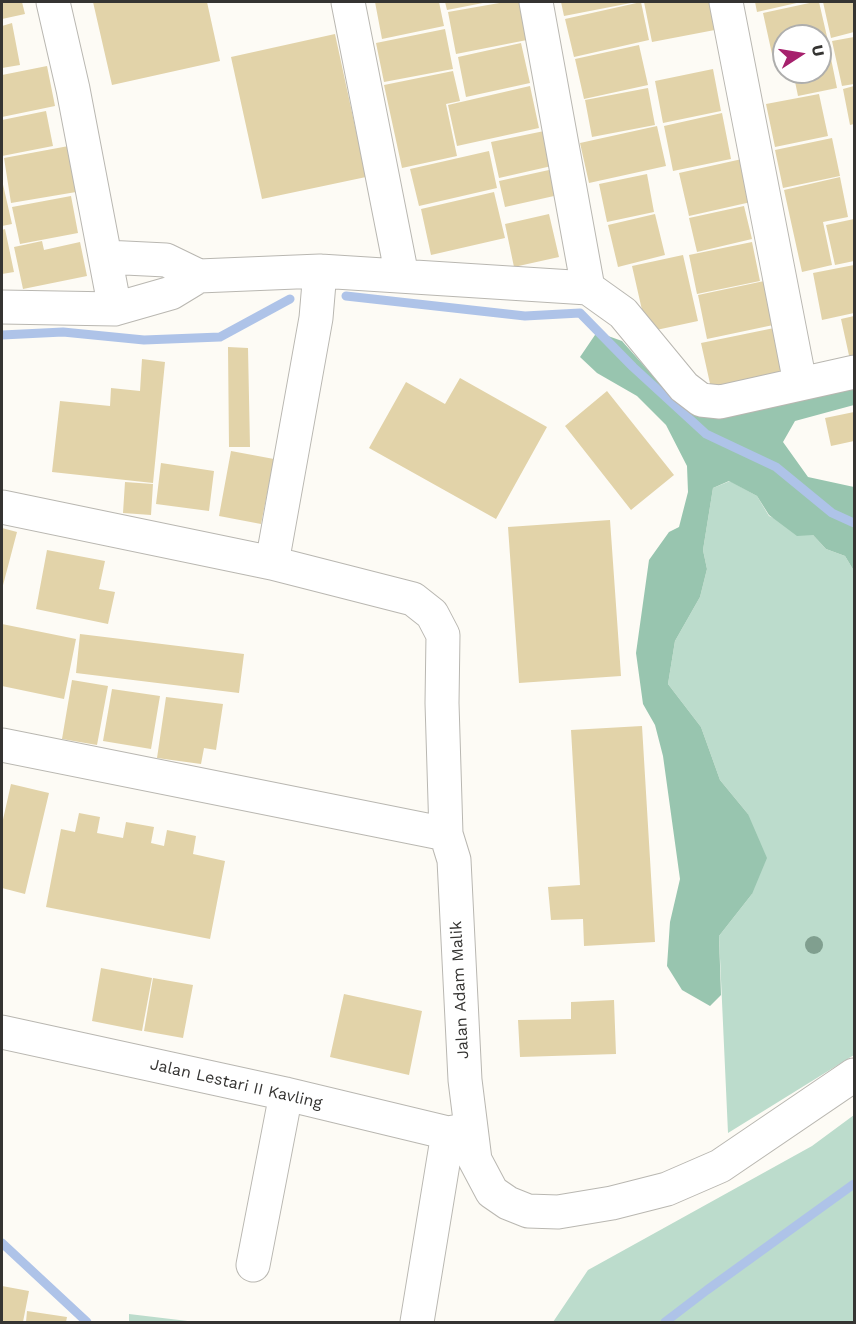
<!DOCTYPE html>
<style>
body{margin:0}
#map{position:relative;width:856px;height:1324px;overflow:hidden;background:#fdfbf5;font-family:"Work Sans",sans-serif}
canvas{display:block}
.frame{position:absolute;inset:0;border:3px solid #353432;pointer-events:none}
.north{position:absolute;left:772px;top:24px;width:60px;height:60px;box-sizing:border-box;background:#fff;border:2px solid #aeaead;border-radius:50%;rotate:78deg;font-size:16px;font-weight:700;line-height:24px;text-align:center;color:#353432}
.north::after{content:'';display:block;margin:auto;width:21px;height:27px;background:#a6216d;clip-path:polygon(50% 0,100% 100%,50% 72%,0 100%)}
</style>
<div id="map">
<canvas width="856" height="1324"></canvas>
<div class="frame"></div>
<div class="north">U</div>
</div>
<script>
const ctx = document.querySelector('canvas').getContext('2d');
ctx.lineJoin = 'round';
function paint(path, color) {
  ctx.fillStyle = color;
  ctx.fill(path, 'evenodd');
}
function stroke(path, color, width, dash) {
  ctx.strokeStyle = color;
  ctx.lineWidth = width;
  ctx.lineCap = dash ? 'butt' : 'round';
  ctx.setLineDash(dash || []);
  ctx.stroke(path);
}
function drawText(font, color, halo, rows, align = 'center') {
  ctx.font = font + ' "Work Sans",sans-serif';
  ctx.lineWidth = 4.5;
  ctx.setLineDash([]);
  ctx.textBaseline = 'middle';
  ctx.strokeStyle = halo;
  ctx.fillStyle = color;
  for (const [text, x, y, turn = 0] of rows) {
    ctx.save();
    ctx.translate(x, y);
    ctx.rotate((+turn || 0) * Math.PI / 180);
    ctx.textAlign = isNaN(turn) ? turn : align;
    if (halo) ctx.strokeText(text, 0, 0);
    ctx.fillText(text, 0, 0);
    ctx.restore();
  }
}
paint(new Path2D(`
 M 730,481 L 757,496 L 769,516 L 813,535 L 826,549 L 845,556 L 854,571 L 854,1055 L 728,1133 L 719,936 L 752,894 L 748,814 L 720,780 L 701,727 L 668,684 L 675,641 L 700,597 L 707,569 L 703,550 L 713,488 Z
 M 854,1115 L 854,1322 L 553,1322 L 588,1270 L 812,1146 Z
 M 129,1314 L 196,1322 L 129,1322 Z`), '#bcdccc');
paint(new Path2D(`
 M 597,332 L 622,341 L 646,368 L 693,410 L 716,419 L 854,380 L 854,405 L 795,421 L 783,442 L 808,477 L 854,487 L 854,571 L 845,556 L 826,549 L 813,535 L 797,536 L 769,515 L 757,496 L 729,481 L 713,488 L 703,550 L 707,569 L 700,597 L 675,641 L 668,684 L 701,727 L 720,780 L 748,814 L 767,858 L 752,894 L 719,936 L 721,995 L 710,1006 L 682,990 L 667,966 L 670,922 L 680,879 L 663,756 L 655,725 L 643,704 L 636,653 L 649,560 L 669,532 L 679,527 L 688,492 L 687,466 L 666,425 L 637,396 L 597,373 L 580,357 Z`), '#98c5af');
stroke(new Path2D(`
 M 346,296 L 525,316 L 580,313 L 633,367 L 706,434 L 776,467 L 832,513 L 854,523
 M 2,335 L 63,332 L 144,340 L 220,337 L 290,299
 M 2,1243 L 87,1322
 M 665,1322 L 707,1290 L 854,1184`), '#aec3e8', 9);
paint(new Path2D(`
 M 2,2 L 22,2 L 25,14 L 2,19 Z
 M 93,2 L 207,2 L 220,61 L 112,85 Z
 M 375,2 L 439,2 L 444,26 L 382,39 Z
 M 445,2 L 483,2 L 483,3 L 447,10 Z
 M 505,2 L 525,2 L 532,39 L 456,54 L 448,12 Z
 M 561,2 L 631,2 L 631,3 L 564,16 Z
 M 641,2 L 649,40 L 574,57 L 565,19 Z
 M 644,2 L 714,2 L 720,29 L 652,42 Z
 M 755,2 L 801,2 L 757,12 Z
 M 814,2 L 819,2 L 828,41 L 820,43 L 820,36 L 784,36 L 784,51 L 772,54 L 763,13 Z
 M 823,2 L 854,2 L 854,32 L 831,38 Z
 M 12,23 L 20,65 L 2,68 L 2,26 Z
 M 445,29 L 453,69 L 384,82 L 376,43 Z
 M 335,34 L 366,177 L 262,199 L 231,57 Z
 M 854,37 L 854,84 L 842,86 L 832,41 Z
 M 521,43 L 530,83 L 466,97 L 458,57 Z
 M 828,44 L 837,88 L 798,96 L 793,72 L 820,72 L 820,46 Z
 M 639,45 L 648,85 L 584,99 L 575,59 Z
 M 47,66 L 55,106 L 2,117 L 2,75 Z
 M 713,69 L 721,111 L 663,123 L 655,81 Z
 M 453,71 L 460,101 L 446,104 L 457,156 L 402,168 L 384,85 Z
 M 530,86 L 539,128 L 457,146 L 448,105 Z
 M 854,86 L 854,124 L 850,125 L 843,89 Z
 M 648,88 L 655,125 L 592,137 L 585,100 Z
 M 819,94 L 828,136 L 775,147 L 766,104 Z
 M 46,111 L 53,146 L 2,156 L 2,120 Z
 M 722,113 L 731,159 L 673,171 L 664,126 Z
 M 657,126 L 666,166 L 589,183 L 580,143 Z
 M 549,130 L 556,165 L 499,178 L 491,142 Z
 M 832,138 L 840,176 L 783,188 L 775,150 Z
 M 74,145 L 82,191 L 11,203 L 4,158 Z
 M 489,151 L 497,188 L 419,206 L 410,169 Z
 M 742,159 L 751,202 L 689,216 L 679,173 Z
 M 558,168 L 563,194 L 505,207 L 499,181 Z
 M 647,174 L 654,212 L 607,222 L 599,184 Z
 M 840,177 L 848,217 L 823,222 L 832,265 L 802,272 L 784,190 Z
 M 2,180 L 12,224 L 2,226 Z
 M 494,192 L 505,238 L 431,255 L 421,209 Z
 M 71,196 L 78,233 L 20,244 L 12,207 Z
 M 744,206 L 752,239 L 697,252 L 689,218 Z
 M 549,214 L 559,257 L 514,267 L 505,224 Z
 M 655,214 L 665,255 L 618,267 L 608,225 Z
 M 854,219 L 854,261 L 835,265 L 826,225 Z
 M 5,229 L 14,272 L 2,274 L 2,230 Z
 M 42,241 L 44,250 L 80,242 L 87,276 L 23,289 L 14,247 Z
 M 752,242 L 760,281 L 697,294 L 689,255 Z
 M 683,255 L 698,321 L 647,332 L 632,266 Z
 M 854,265 L 854,313 L 822,320 L 813,273 Z
 M 769,280 L 778,324 L 707,339 L 698,295 Z
 M 854,316 L 854,359 L 850,360 L 841,319 Z
 M 779,327 L 789,372 L 711,388 L 701,343 Z
 M 228,347 L 248,348 L 250,447 L 229,447 Z
 M 142,359 L 165,362 L 153,483 L 52,472 L 60,401 L 110,406 L 111,388 L 140,391 Z
 M 460,378 L 547,427 L 496,519 L 369,448 L 406,382 L 445,404 Z
 M 607,391 L 674,475 L 631,510 L 565,426 Z
 M 854,412 L 854,441 L 831,446 L 825,418 Z
 M 231,451 L 274,459 L 261,524 L 219,516 Z
 M 161,463 L 214,471 L 209,511 L 156,504 Z
 M 125,482 L 153,484 L 151,515 L 123,513 Z
 M 610,520 L 621,676 L 519,683 L 508,527 Z
 M 2,528 L 17,532 L 2,589 Z
 M 47,550 L 105,561 L 99,589 L 115,592 L 108,624 L 36,609 Z
 M 2,624 L 76,639 L 64,699 L 2,686 Z
 M 80,634 L 244,654 L 239,693 L 76,673 Z
 M 72,680 L 108,686 L 97,745 L 62,739 Z
 M 112,689 L 160,696 L 151,749 L 103,741 Z
 M 166,697 L 223,704 L 216,750 L 204,748 L 201,764 L 157,758 Z
 M 642,726 L 655,942 L 584,946 L 583,919 L 551,920 L 548,887 L 580,885 L 571,730 Z
 M 11,784 L 49,793 L 25,894 L 2,888 L 2,824 Z
 M 79,813 L 100,817 L 97,833 L 123,838 L 126,822 L 154,827 L 151,843 L 164,846 L 167,830 L 196,836 L 193,854 L 225,861 L 210,939 L 46,907 L 61,829 L 75,832 Z
 M 101,968 L 152,978 L 142,1031 L 92,1021 Z
 M 153,978 L 193,985 L 183,1038 L 144,1031 Z
 M 344,994 L 422,1011 L 409,1075 L 330,1057 Z
 M 614,1000 L 616,1054 L 520,1057 L 518,1020 L 571,1019 L 571,1002 Z
 M 2,1286 L 29,1291 L 23,1322 L 2,1322 Z
 M 27,1311 L 67,1317 L 66,1322 L 26,1322 Z`), '#e2d3a9');
const minor = new Path2D(`
 M 53,2 L 73,89 L 115,309
 M 348,2 L 402,276
 M 536,2 L 588,288
 M 726,2 L 800,383
 M 105,257 L 166,260 L 199,276 L 320,271 L 588,288 L 623,313 L 684,387 L 701,400 L 720,402 L 854,372
 M 2,307 L 115,309 L 171,293 L 199,276
 M 2,507 L 272,563 L 413,599 L 432,614 L 443,635 L 442,703 L 446,834 L 454,860 L 465,1080 L 475,1160 L 492,1192 L 508,1203 L 528,1211 L 558,1212 L 612,1203 L 667,1189 L 720,1166 L 854,1075
 M 272,563 L 316,318 L 320,271
 M 2,745 L 446,834
 M 2,1032 L 286,1094 L 448,1133 L 471,1129
 M 253,1265 L 286,1094
 M 417,1322 L 448,1133`);
stroke(minor, '#b9b7b1', 35);
stroke(minor, '#fff', 33);
ctx.fillStyle = '#809f8f';
for (const [x, y] of [
 [814,945]
]) {
  ctx.beginPath();
  ctx.arc(x, y, 9, 0, 2 * Math.PI);
  ctx.fill();
}
drawText('16px', '#353432', '#fff', [
 ["Jalan Adam Malik",460,990,-93],
 ["Jalan Lestari II Kavling",236,1084,13]
]);
</script>
